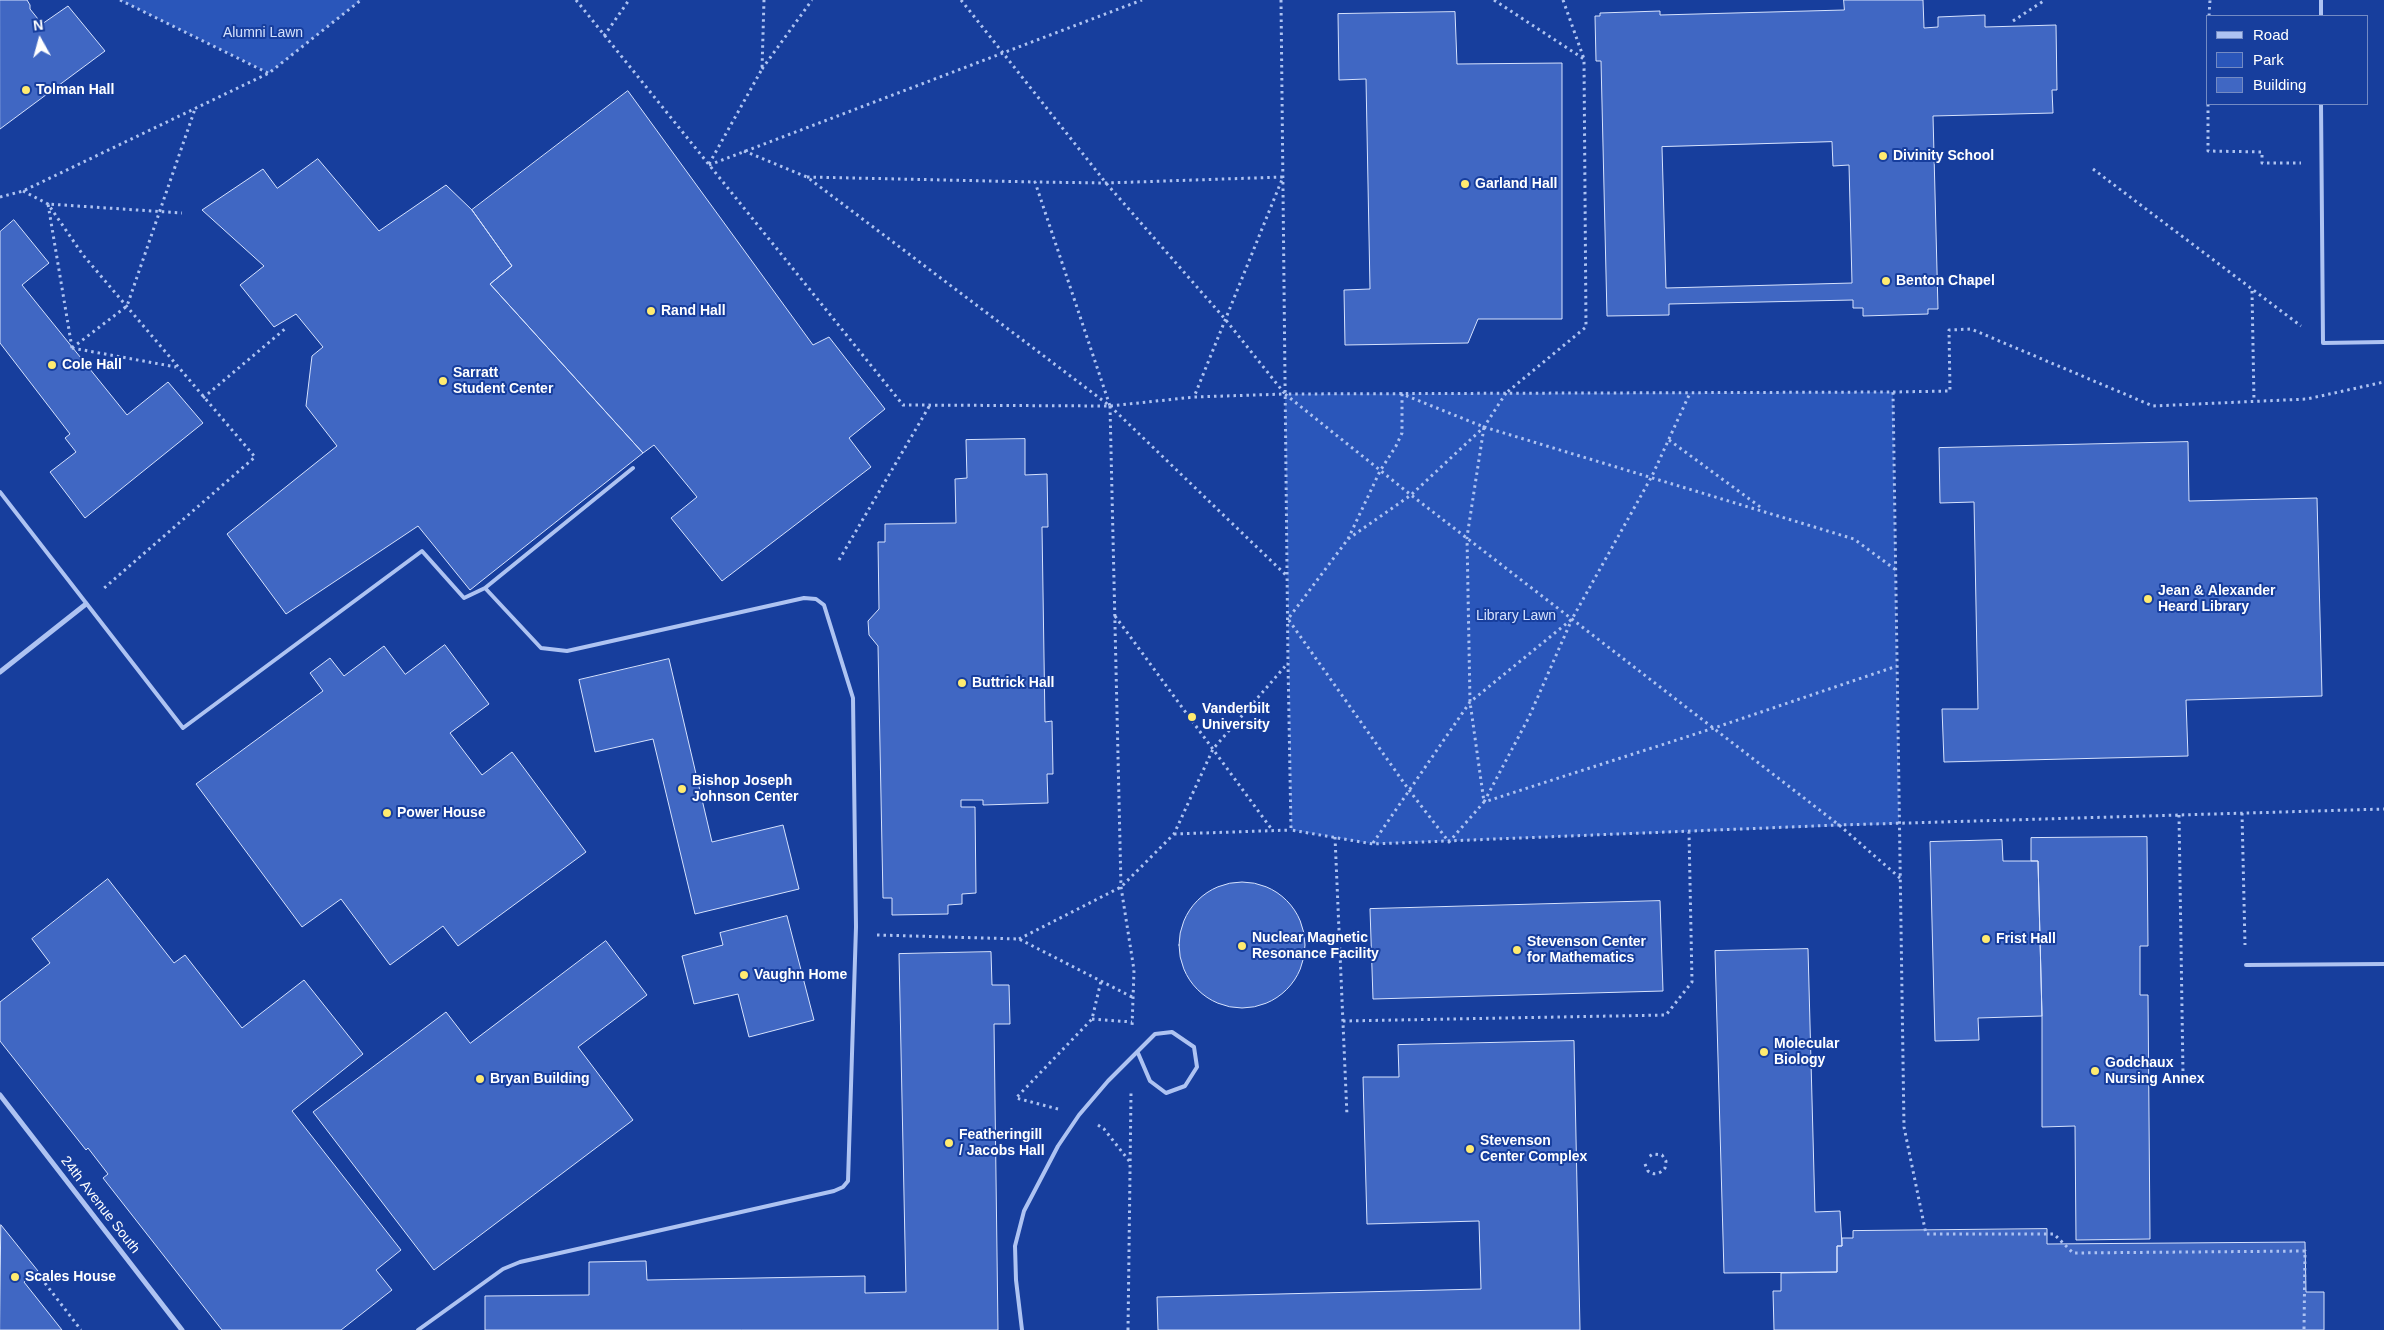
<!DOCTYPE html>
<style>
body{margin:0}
#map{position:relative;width:2384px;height:1330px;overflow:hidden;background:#173e9d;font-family:Helvetica,sans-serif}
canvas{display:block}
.legend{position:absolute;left:2206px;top:15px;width:162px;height:90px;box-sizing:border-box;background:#173e9d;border:1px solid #748bc4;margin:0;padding:6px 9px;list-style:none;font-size:15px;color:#fff}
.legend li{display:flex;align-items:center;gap:10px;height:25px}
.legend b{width:25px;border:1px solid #748bc4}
.north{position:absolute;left:15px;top:15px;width:50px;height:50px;-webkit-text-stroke:4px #173e9d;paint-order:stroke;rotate:353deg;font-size:14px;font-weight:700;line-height:20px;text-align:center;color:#fff}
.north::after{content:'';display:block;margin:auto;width:18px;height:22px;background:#fff;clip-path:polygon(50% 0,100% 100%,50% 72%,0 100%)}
</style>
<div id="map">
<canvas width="2384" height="1330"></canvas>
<ul class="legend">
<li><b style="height:6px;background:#aec3f2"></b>Road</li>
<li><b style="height:14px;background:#2a56ba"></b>Park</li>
<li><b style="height:14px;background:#4067c3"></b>Building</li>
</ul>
<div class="north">N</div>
</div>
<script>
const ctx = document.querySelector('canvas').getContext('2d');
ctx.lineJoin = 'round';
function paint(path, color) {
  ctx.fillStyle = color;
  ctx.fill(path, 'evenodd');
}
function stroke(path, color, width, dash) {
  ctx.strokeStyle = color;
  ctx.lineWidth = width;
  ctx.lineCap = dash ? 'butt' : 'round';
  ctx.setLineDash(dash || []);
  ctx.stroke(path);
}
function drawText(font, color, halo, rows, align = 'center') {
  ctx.font = font + ' Helvetica,sans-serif';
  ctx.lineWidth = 4;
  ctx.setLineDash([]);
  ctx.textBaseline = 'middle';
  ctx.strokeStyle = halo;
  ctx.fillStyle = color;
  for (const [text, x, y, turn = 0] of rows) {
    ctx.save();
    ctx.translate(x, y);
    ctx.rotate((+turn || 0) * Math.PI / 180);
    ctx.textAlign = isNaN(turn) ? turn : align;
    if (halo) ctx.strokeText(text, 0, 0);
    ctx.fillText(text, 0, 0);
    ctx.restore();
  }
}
paint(new Path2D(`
 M 120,0 L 361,0 L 269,73 Z
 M 1893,392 L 1899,824 L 1373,844 L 1291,830 L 1285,394 Z`), '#2a56ba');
const building = new Path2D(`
 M 0,0 L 27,0 L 30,5 L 30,9 L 42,24 L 68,6 L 105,51 L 0,129 Z
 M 1844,0 L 1923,0 L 1924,28 L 1938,27 L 1938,17 L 1985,15 L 1985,27 L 2056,25 L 2057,90 L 2052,90 L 2053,113 L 1933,116 L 1938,309 L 1928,309 L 1928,314 L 1863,316 L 1863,308 L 1853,308 L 1853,300 L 1669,304 L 1669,315 L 1607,316 L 1601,61 L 1596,61 L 1595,16 L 1600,16 L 1600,13 L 1660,11 L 1660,15 L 1844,10 ZM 1832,142 L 1833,166 L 1849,165 L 1852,283 L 1666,288 L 1662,147 Z
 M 1455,12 L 1457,64 L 1562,63 L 1562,319 L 1478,319 L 1468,343 L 1345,345 L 1344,290 L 1370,289 L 1366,79 L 1339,80 L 1338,14 Z
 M 628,91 L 813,345 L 829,337 L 885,409 L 849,438 L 871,467 L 722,581 L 671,518 L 697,497 L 654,445 L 643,453 L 490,284 L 512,266 L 472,210 Z
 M 318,159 L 379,231 L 446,185 L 472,210 L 512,266 L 490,284 L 643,453 L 470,590 L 418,526 L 286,614 L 227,534 L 337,446 L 306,406 L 312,356 L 323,347 L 296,314 L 274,327 L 240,285 L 264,266 L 202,210 L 263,169 L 277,188 Z
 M 14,220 L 49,263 L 22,285 L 127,415 L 168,382 L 203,423 L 85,518 L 50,472 L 76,452 L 65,438 L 70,434 L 0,343 L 0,232 Z
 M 1025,439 L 1025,475 L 1047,474 L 1048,527 L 1042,527 L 1045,722 L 1052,721 L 1053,774 L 1047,774 L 1048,803 L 983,805 L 983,800 L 961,800 L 961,807 L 975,807 L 976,893 L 962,894 L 962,904 L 948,905 L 948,914 L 892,915 L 892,898 L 883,898 L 878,646 L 869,635 L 868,621 L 879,609 L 878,542 L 885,542 L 885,524 L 956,523 L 955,479 L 967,478 L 966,440 Z
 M 2188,442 L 2189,501 L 2317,498 L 2322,696 L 2186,700 L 2188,756 L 1944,762 L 1942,709 L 1978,709 L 1974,502 L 1940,503 L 1939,448 Z
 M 445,645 L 489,704 L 450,733 L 482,775 L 512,752 L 586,852 L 458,946 L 443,926 L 390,965 L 341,899 L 302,927 L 196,784 L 323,691 L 310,673 L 330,658 L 344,676 L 384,646 L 405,674 Z
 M 669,659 L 712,842 L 783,825 L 799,889 L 695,914 L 653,739 L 595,752 L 579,680 Z
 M 2147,837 L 2148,946 L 2140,946 L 2140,995 L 2148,995 L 2150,1239 L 2076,1240 L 2075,1126 L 2042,1127 L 2042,1016 L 2038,861 L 2031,861 L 2031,838 Z
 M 2002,840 L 2003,861 L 2038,861 L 2042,1016 L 1978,1018 L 1979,1040 L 1935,1041 L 1930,842 Z
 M 108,879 L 174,963 L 185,955 L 242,1028 L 304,980 L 363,1054 L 292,1111 L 401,1250 L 376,1270 L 392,1290 L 341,1330 L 222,1330 L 103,1178 L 108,1174 L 88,1148 L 86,1150 L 0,1041 L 0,1002 L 50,963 L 32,939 Z
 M1179 945a63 63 0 1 1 126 0a63 63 0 1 1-126 0Z
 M 1660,901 L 1663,991 L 1373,999 L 1370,909 Z
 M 787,916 L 814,1020 L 749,1037 L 738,994 L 694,1004 L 682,956 L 723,945 L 720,933 Z
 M 606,941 L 647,995 L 578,1047 L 633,1120 L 434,1270 L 313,1112 L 446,1012 L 470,1043 Z
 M 1808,949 L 1815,1212 L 1840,1211 L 1842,1246 L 1837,1246 L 1837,1272 L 1724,1273 L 1715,951 Z
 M 991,952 L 992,985 L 1009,985 L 1010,1024 L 994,1024 L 998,1330 L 485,1330 L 485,1296 L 589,1295 L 589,1262 L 646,1261 L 647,1280 L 865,1276 L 865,1293 L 906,1292 L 899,954 Z
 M 1574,1041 L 1580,1330 L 1158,1330 L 1157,1297 L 1481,1289 L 1479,1221 L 1367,1224 L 1363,1077 L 1399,1077 L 1398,1045 Z
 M 1,1225 L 38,1271 L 24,1282 L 62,1330 L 0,1330 Z
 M 2047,1229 L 2047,1244 L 2305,1242 L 2306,1292 L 2324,1292 L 2324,1330 L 1774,1330 L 1773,1291 L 1781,1291 L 1781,1273 L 1837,1272 L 1837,1246 L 1842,1246 L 1842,1238 L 1853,1238 L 1853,1231 Z`);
paint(building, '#4067c3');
stroke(building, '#d6e2fd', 1);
stroke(new Path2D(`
 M 120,0 L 268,73
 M 576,0 L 903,405 L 1110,406 L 1194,397 L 1285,394
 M 961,0 L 1106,183 L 1225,319 L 1285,394
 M 1281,0 L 1288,663 L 1291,830 L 1373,844 L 1839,825 L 2384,809
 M 1494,0 L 1584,59 L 1586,327 L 1506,393
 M 1563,0 L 1584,59
 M 2209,16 L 2210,0
 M 2013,21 L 2045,0
 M 604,36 L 629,0
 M 762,69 L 812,0
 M 2208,104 L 2208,151 L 2262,152 L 2262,163 L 2301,163
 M 744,151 L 807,177 L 1110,406 L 1035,182 L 1106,183 L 1283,177 L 1194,397
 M 709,164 L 762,69 L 764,0
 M 709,165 L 1142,0
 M 2093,169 L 2301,326
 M 807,177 L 1035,182
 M 23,191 L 48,204 L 83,255 L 255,457 L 103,589
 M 0,197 L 23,191 L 269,73 L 361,0
 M 2252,291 L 2254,401
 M 72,348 L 48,204 L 182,213
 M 72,348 L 127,306 L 195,109
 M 72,348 L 176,367
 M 1893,392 L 1950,391 L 1949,330 L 1971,329 L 2153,406 L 2307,399 L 2384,382
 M 1506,393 L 1484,427 L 1411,495 L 1348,539 L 1288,619 L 1409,790 L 1449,842 L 1484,802 L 1714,728 L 1897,666
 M 203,398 L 286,328
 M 1110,406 L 1121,887 L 1134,970 L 1132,1027
 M 1110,406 L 1288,577
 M 1484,427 L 1854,539 L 1896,570
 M 1669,440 L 1763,509
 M 1348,539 L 1380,471 L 1396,446 L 1402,433 L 1402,394 L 1484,427 L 1467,537 L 1470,702 L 1484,802 L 1529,717 L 1572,619
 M 839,560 L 930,405
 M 1115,616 L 1273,831
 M 2242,813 L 2245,945
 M 2179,815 L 2183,1074
 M 1174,834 L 1291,830
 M 1335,837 L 1347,1116
 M 1373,843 L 1470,702 L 1572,619 L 1652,476 L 1690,393
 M 1900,878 L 1839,825 L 1411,495 L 1285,394 L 1893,392 L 1904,1127 L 1926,1234 L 2054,1234 L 2073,1253 L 2305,1251 L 2304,1330
 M 877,935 L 1019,939 L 1134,998
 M 1019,939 L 1121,887 L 1174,834 L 1213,749 L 1288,663
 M 1092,1019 L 1132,1022
 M 1343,1021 L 1666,1015 L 1692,982 L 1689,832
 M 1058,1109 L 1016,1098 L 1092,1019 L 1101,981
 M 1098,1125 L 1104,1129 L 1130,1162
 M 1645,1164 L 1648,1171 C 1654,1176 1660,1174 1665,1168 L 1666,1161 L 1662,1155 L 1653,1154 L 1647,1158
 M 41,1278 L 81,1330
 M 1128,1330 L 1131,1093`), '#aec3f2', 3, [2.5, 4]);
stroke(new Path2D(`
 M 2321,0 L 2321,16
 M 2321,104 L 2323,343 L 2384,342
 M 0,492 L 183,728 L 422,551 L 464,598 L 485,588 L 541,648 L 567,651 L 804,598 L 816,599 L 824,605 L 853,698 L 856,927 L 848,1181 L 843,1187 L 834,1191 L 520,1262 L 503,1269 L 418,1330
 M 485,588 L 633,468
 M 2246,965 L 2384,964
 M 1022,1330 L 1016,1280 L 1015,1246 L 1024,1211 L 1058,1146 L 1079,1115 L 1108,1081 L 1155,1034 L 1172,1032 L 1194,1047 L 1197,1067 L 1185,1086 L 1166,1093 L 1150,1081 L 1138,1053`), '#aec3f2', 4);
stroke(new Path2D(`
 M 0,672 L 86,604
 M 0,1095 L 182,1330`), '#aec3f2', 5);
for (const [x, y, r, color] of [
 [26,90,5,"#ffeb70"],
 [1883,156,5,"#ffeb70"],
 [1465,184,5,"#ffeb70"],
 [1886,281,5,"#ffeb70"],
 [651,311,5,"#ffeb70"],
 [52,365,5,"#ffeb70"],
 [443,381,5,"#ffeb70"],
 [2148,599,5,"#ffeb70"],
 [962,683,5,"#ffeb70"],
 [1192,717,5,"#ffeb70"],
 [682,789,5,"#ffeb70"],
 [387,813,5,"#ffeb70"],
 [1986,939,5,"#ffeb70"],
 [1242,946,5,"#ffeb70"],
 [1517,950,5,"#ffeb70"],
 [744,975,5,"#ffeb70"],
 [1764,1052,5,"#ffeb70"],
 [2095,1071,5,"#ffeb70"],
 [480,1079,5,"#ffeb70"],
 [949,1143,5,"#ffeb70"],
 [1470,1149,5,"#ffeb70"],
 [15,1277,5,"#ffeb70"]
]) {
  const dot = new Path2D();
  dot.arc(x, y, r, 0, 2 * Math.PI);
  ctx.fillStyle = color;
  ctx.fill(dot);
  stroke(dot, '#173e9d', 2);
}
drawText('14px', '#d6e2fd', '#173e9d', [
 ["Alumni Lawn",263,33],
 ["Library Lawn",1516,616]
]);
drawText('bold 14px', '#fff', '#173e9d', [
 ["Tolman Hall",36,90],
 ["Divinity School",1893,156],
 ["Garland Hall",1475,184],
 ["Benton Chapel",1896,281],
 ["Rand Hall",661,311],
 ["Cole Hall",62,365],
 ["Sarratt",453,373],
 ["Student Center",453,389],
 ["Jean & Alexander",2158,591],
 ["Heard Library",2158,607],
 ["Buttrick Hall",972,683],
 ["Vanderbilt",1202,709],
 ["University",1202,725],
 ["Bishop Joseph",692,781],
 ["Johnson Center",692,797],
 ["Power House",397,813],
 ["Nuclear Magnetic",1252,938],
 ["Resonance Facility",1252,954],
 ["Frist Hall",1996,939],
 ["Stevenson Center",1527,942],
 ["for Mathematics",1527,958],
 ["Vaughn Home",754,975],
 ["Molecular",1774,1044],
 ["Biology",1774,1060],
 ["Godchaux",2105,1063],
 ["Nursing Annex",2105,1079],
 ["Bryan Building",490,1079],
 ["Featheringill",959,1135],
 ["/ Jacobs Hall",959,1151],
 ["Stevenson",1480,1141],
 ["Center Complex",1480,1157],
 ["Scales House",25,1277]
], 'left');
drawText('14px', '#fff', '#173e9d', [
 ["24th Avenue South",100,1205,52]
]);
</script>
